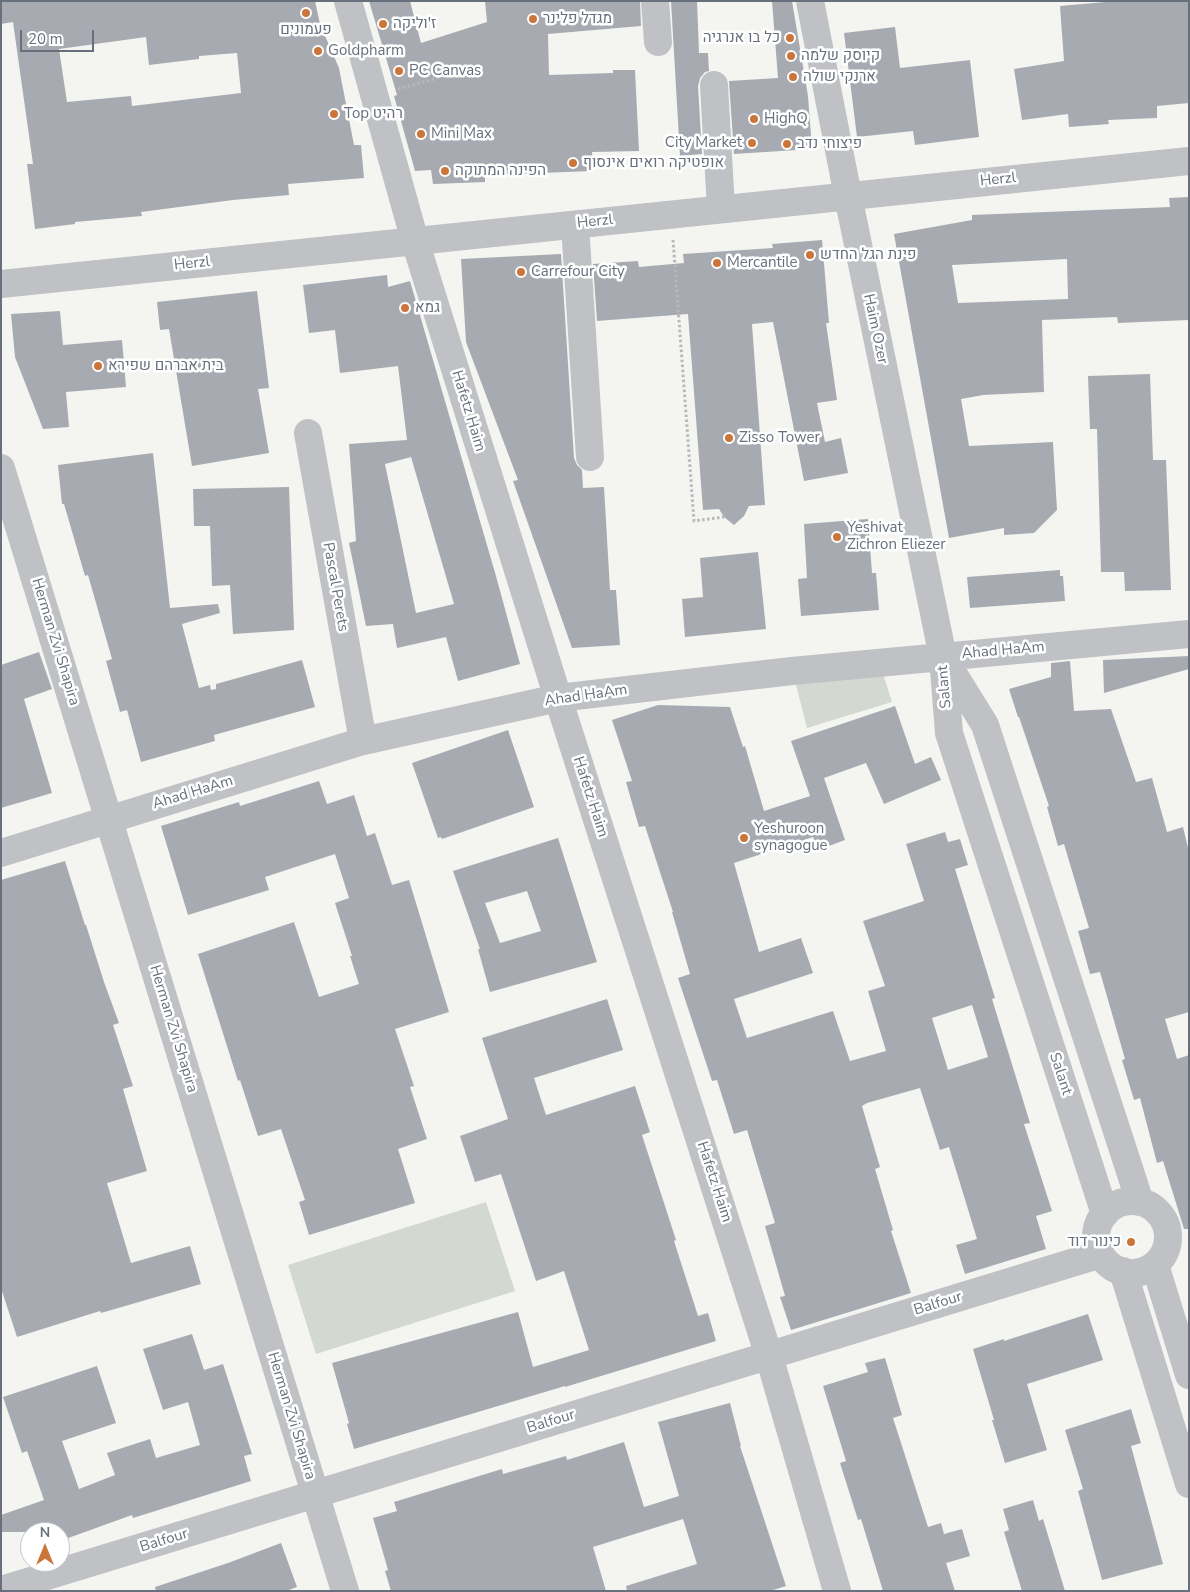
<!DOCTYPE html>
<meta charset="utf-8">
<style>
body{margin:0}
#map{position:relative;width:1190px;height:1592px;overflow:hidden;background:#f4f4f1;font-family:"Nunito Sans",sans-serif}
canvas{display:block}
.frame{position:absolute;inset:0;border:2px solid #68707e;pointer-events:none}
.north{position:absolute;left:20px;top:1522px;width:50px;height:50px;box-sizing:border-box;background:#fff;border:1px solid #c3c6cb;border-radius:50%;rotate:0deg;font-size:14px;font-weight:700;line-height:20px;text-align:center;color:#68707e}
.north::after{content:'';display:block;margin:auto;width:18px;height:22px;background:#cb753b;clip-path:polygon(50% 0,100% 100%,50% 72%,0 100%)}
.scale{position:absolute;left:20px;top:30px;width:74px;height:22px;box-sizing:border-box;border:2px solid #68707e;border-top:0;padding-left:6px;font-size:15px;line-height:18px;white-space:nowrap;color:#68707e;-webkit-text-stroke:4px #fff;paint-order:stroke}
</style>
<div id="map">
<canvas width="1190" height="1592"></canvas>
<div class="frame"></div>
<div class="north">N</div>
<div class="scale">20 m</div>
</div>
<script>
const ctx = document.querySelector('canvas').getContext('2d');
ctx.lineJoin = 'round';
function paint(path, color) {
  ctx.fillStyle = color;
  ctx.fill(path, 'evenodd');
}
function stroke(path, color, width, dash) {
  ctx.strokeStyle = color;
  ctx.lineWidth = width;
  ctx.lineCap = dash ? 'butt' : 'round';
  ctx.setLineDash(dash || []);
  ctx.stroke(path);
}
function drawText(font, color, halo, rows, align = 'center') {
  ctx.font = font + ' "Nunito Sans",Heebo,sans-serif';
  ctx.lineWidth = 5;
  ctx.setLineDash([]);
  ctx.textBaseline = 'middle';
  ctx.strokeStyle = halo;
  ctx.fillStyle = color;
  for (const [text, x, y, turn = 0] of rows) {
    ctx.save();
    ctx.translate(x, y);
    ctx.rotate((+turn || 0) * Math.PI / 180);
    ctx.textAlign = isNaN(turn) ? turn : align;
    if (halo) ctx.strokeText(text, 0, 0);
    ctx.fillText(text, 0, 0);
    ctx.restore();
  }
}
paint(new Path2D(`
 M 881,667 L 892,702 L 807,728 L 794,677 Z
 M 486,1202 L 515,1291 L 316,1354 L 288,1265 Z`), '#d3d9d1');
paint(new Path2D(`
 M 1,1 L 315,1 L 320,24 L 339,68 L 354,145 L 361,145 L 364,178 L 288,184 L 289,195 L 233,200 L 141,212 L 142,216 L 75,222 L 75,224 L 35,229 L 27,164 L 33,164 L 13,22 L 1,24 ZM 146,37 L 149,65 L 199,59 L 199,56 L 237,53 L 241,93 L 132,106 L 131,96 L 67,102 L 59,49 Z
 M 369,1 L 410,1 L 421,43 L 487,22 L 485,1 L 640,1 L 641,26 L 548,34 L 549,75 L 613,73 L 613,70 L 635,70 L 639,151 L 592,152 L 593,171 L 485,175 L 485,182 L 433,184 L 431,170 L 415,171 L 394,96 L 397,95 Z
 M 671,1 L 697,1 L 699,53 L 708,53 L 709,71 L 705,72 L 700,78 L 698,86 L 702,154 L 680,156 Z
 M 772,1 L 792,1 L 808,96 L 812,149 L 734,154 L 729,81 L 778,78 Z
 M 1117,1 L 1189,1 L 1189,103 L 1157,106 L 1157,118 L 1108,120 L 1109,124 L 1069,127 L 1068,114 L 1022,120 L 1014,69 L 1064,61 L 1060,6 Z
 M 895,27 L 900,68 L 970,60 L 979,137 L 915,145 L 913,131 L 857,137 L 844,33 Z
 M 1189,197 L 1189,320 L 1118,323 L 1117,317 L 1042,320 L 1044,392 L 983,395 L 961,399 L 969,446 L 1053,442 L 1057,510 L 1034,533 L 1004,535 L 1004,528 L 949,538 L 894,234 L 972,220 L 972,215 L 1170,207 L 1169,198 ZM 1067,259 L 1068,299 L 958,303 L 952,265 Z
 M 822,240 L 829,323 L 826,323 L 837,400 L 817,403 L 825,442 L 841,438 L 848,473 L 804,481 L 773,322 L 752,324 L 765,505 L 749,506 L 744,516 L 734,525 L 724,517 L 719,509 L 703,510 L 688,314 L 597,321 L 593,264 L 638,261 L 639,267 L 684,263 L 683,254 L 773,248 L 772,244 Z
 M 561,254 L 574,458 L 577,465 L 582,470 L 583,488 L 604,487 L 610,590 L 616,590 L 620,645 L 572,648 L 513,481 L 518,480 L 466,342 L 461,259 Z
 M 387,275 L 388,287 L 410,281 L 496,576 L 520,664 L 458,681 L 446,637 L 397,648 L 393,624 L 366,626 L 349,543 L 356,541 L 349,444 L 407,440 L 398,366 L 340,373 L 335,330 L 309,333 L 303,285 ZM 411,457 L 454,604 L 416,613 L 385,464 Z
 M 257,291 L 269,388 L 258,389 L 269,453 L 192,466 L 169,329 L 160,330 L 157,302 Z
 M 60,311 L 63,345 L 122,340 L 126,387 L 66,392 L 69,427 L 43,429 L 15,357 L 11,314 Z
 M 1150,374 L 1153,460 L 1166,460 L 1171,590 L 1125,591 L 1124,572 L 1101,572 L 1097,429 L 1090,429 L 1088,376 Z
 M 153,453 L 170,608 L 218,604 L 220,613 L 182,624 L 199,688 L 210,685 L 211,690 L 216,689 L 216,684 L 302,660 L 315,707 L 214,735 L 215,741 L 141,762 L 127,710 L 120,712 L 106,661 L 112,659 L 88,575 L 85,576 L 64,504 L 62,504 L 58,465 Z
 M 289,487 L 294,630 L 233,634 L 230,585 L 212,586 L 210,526 L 194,526 L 193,489 Z
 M 868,519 L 872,573 L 876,573 L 879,610 L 801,616 L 798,579 L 807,578 L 804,524 Z
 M 758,552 L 766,629 L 685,637 L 682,599 L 703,597 L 700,558 Z
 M 1060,570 L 1060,576 L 1063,576 L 1065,601 L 970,608 L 967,577 Z
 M 39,652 L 52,689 L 24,699 L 52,793 L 1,808 L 1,665 Z
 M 1189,656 L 1189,669 L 1104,693 L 1103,660 Z
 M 1070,661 L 1074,711 L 1111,709 L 1136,782 L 1152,778 L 1167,832 L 1183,827 L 1189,852 L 1189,1012 L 1165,1019 L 1177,1059 L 1189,1055 L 1189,1229 L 1184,1229 L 1163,1161 L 1157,1163 L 1140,1098 L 1134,1100 L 1122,1060 L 1125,1059 L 1100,972 L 1090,974 L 1078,931 L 1089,928 L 1064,844 L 1058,846 L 1047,807 L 1049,806 L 1019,717 L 1018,717 L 1009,689 L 1051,677 L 1051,663 Z
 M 658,705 L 730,707 L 743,747 L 745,746 L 764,811 L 810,796 L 791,741 L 895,706 L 915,764 L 931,757 L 941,780 L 884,804 L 866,763 L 824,778 L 845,840 L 818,850 L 813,837 L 734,863 L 759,952 L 801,938 L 813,973 L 734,999 L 747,1038 L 833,1011 L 850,1061 L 886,1051 L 868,991 L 885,986 L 863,921 L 924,901 L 906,844 L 945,832 L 948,842 L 960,839 L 968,865 L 955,869 L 995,998 L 992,999 L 1030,1123 L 1024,1124 L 1052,1211 L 1036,1216 L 1046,1249 L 965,1274 L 956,1245 L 977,1239 L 949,1147 L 940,1150 L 920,1088 L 867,1103 L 862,1106 L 880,1167 L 875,1169 L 893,1230 L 891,1231 L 911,1293 L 791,1330 L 780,1297 L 785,1296 L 765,1226 L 775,1223 L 747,1130 L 734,1134 L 717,1080 L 712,1081 L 678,978 L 690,974 L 672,912 L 673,912 L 645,826 L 639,827 L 626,782 L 632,781 L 612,720 ZM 972,1005 L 988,1057 L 948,1070 L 932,1018 Z
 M 508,730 L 534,807 L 442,839 L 441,837 L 438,838 L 412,763 Z
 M 319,781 L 327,804 L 354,795 L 367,836 L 375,833 L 392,885 L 409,880 L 449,1012 L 395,1029 L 414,1086 L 410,1087 L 427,1139 L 398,1149 L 415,1203 L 309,1235 L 299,1202 L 305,1200 L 281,1129 L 258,1136 L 240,1080 L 238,1081 L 198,954 L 294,922 L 319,997 L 359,984 L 350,956 L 352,956 L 335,903 L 349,898 L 335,854 L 265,877 L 269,890 L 188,915 L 161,826 L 239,802 L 240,806 Z
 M 558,838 L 597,962 L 490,992 L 478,949 L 480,949 L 453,871 ZM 527,891 L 541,931 L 500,943 L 485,903 Z
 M 65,861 L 85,925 L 86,925 L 104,982 L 119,1023 L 113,1025 L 133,1086 L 123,1089 L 147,1171 L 107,1183 L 131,1263 L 190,1246 L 201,1284 L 101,1313 L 100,1311 L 17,1337 L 1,1288 L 1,880 Z
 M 607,999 L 623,1050 L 534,1078 L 546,1115 L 635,1086 L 650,1132 L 642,1135 L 676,1240 L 674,1241 L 698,1316 L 708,1313 L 716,1341 L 565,1387 L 565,1386 L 354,1449 L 347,1424 L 349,1423 L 332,1363 L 518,1312 L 533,1367 L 589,1350 L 564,1271 L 536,1281 L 501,1174 L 475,1182 L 460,1136 L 508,1119 L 482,1038 Z
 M 1088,1314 L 1103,1360 L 1027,1384 L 1047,1450 L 1005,1463 L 992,1420 L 994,1420 L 973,1349 L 1004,1339 L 1004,1341 Z
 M 192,1334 L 204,1370 L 223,1364 L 252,1454 L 244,1456 L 251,1481 L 133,1518 L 132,1515 L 60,1541 L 60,1532 L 1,1532 L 1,1515 L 44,1500 L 27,1451 L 22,1453 L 3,1397 L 97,1366 L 116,1423 L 62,1441 L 79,1489 L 115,1475 L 107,1453 L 150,1439 L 156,1458 L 200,1445 L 188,1402 L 163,1410 L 143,1349 Z
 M 885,1358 L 902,1415 L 893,1418 L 928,1527 L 941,1523 L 944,1534 L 962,1529 L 970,1556 L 946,1563 L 955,1591 L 883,1591 L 861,1519 L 858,1520 L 840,1463 L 846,1461 L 823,1386 L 868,1372 L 865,1363 Z
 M 730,1403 L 741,1446 L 740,1446 L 786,1586 L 770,1591 L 627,1591 L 626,1586 L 697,1564 L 683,1519 L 593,1547 L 606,1591 L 391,1591 L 385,1571 L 388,1570 L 373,1518 L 397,1511 L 394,1502 L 502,1469 L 503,1474 L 566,1456 L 567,1460 L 624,1442 L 644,1507 L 679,1496 L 658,1422 Z
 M 1131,1409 L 1141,1443 L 1131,1446 L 1163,1564 L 1102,1580 L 1078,1491 L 1083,1489 L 1065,1430 Z
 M 1033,1500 L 1039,1521 L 1043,1519 L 1065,1591 L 1022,1591 L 1004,1532 L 1009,1530 L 1003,1509 Z
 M 281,1543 L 297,1587 L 286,1591 L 156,1591 L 155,1587 L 228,1563 Z`), '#a7abb1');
stroke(new Path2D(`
 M 398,89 L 456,73
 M 673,240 L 694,521 L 724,517`), '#b6b8bb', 3, [2.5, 2.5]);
stroke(new Path2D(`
 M 348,1 L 415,241 L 558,698 L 769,1356 L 837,1591
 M 655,1 L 658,42
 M 810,1 L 848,196 L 943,657 L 949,733 L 1105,1214
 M 714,85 L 721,209
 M 575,225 L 590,457
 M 1,284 L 1189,161
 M 308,433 L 363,741
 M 1,468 L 345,1591
 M 946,662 L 985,725 L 1140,1202
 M 1,853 L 363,741 L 558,698 L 792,671 L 1189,634
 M1096 1237a36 36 0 1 1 72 0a36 36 0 1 1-72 0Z
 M 1155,1265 L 1189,1375
 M 1123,1271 L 1189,1484
 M 1,1590 L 1101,1254`), '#bfc1c4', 28);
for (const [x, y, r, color] of [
 [306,13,5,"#cb753b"],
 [533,19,5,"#cb753b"],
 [383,24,5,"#cb753b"],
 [790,38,5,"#cb753b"],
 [318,51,5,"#cb753b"],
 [791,56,5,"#cb753b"],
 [399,71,5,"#cb753b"],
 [793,77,5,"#cb753b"],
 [334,114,5,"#cb753b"],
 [754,119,5,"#cb753b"],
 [421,134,5,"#cb753b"],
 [752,143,5,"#cb753b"],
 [787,144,5,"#cb753b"],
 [573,163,5,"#cb753b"],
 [445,171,5,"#cb753b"],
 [810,255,5,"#cb753b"],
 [717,263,5,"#cb753b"],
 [521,272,5,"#cb753b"],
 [405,308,5,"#cb753b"],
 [98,366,5,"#cb753b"],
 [729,438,5,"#cb753b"],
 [837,537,5,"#cb753b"],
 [744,838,5,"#cb753b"],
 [1131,1242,5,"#cb753b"]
]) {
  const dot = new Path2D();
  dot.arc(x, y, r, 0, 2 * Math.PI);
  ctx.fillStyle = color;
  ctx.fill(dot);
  stroke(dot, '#fff', 2);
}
drawText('15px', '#68707e', '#fff', [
 ["מגדל פלינר",543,19],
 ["ז'וליקה",393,24],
 ["פעמונים",306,30,"center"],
 ["כל בו אנרגיה",780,38,"right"],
 ["Goldpharm",328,51],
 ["קיוסק שלמה",801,56],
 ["PC Canvas",409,71],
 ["ארנקי שולה",803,77],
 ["Top רהיט",344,114],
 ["HighQ",764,119],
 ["Mini Max",431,134],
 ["City Market",742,143,"right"],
 ["פיצוחי נדב",797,144],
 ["אופטיקה רואים אינסוף",583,163],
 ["הפינה המתוקה",455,171],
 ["פינת הגל החדש",820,255],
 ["Mercantile",727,263],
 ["Carrefour City",531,272],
 ["גמא",415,308],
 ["בית אברהם שפירא",108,366],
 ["Zisso Tower",739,438],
 ["Yeshivat",847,528],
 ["Zichron Eliezer",847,545],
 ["Yeshuroon",754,829],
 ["synagogue",754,846],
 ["כינור דוד",1121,1242,"right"]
], 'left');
drawText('15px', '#68707e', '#fff', [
 ["Herzl",998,180,-6],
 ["Herzl",595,222,-6],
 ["Herzl",192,264,-6],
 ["Haim Ozer",875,329,78],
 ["Hafetz Haim",468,411,73],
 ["Pascal Perets",335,587,80],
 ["Herman Zvi Shapira",55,642,73],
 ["Ahad HaAm",1003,651,-5],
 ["Salant",945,687,-95],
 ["Ahad HaAm",586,696,-8],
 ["Ahad HaAm",193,793,-17],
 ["Hafetz Haim",590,797,72],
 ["Herman Zvi Shapira",173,1029,73],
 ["Salant",1060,1074,72],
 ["Hafetz Haim",714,1182,72],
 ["Balfour",938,1304,-17],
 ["Herman Zvi Shapira",291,1416,73],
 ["Balfour",551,1422,-17],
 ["Balfour",164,1541,-17]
]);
</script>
